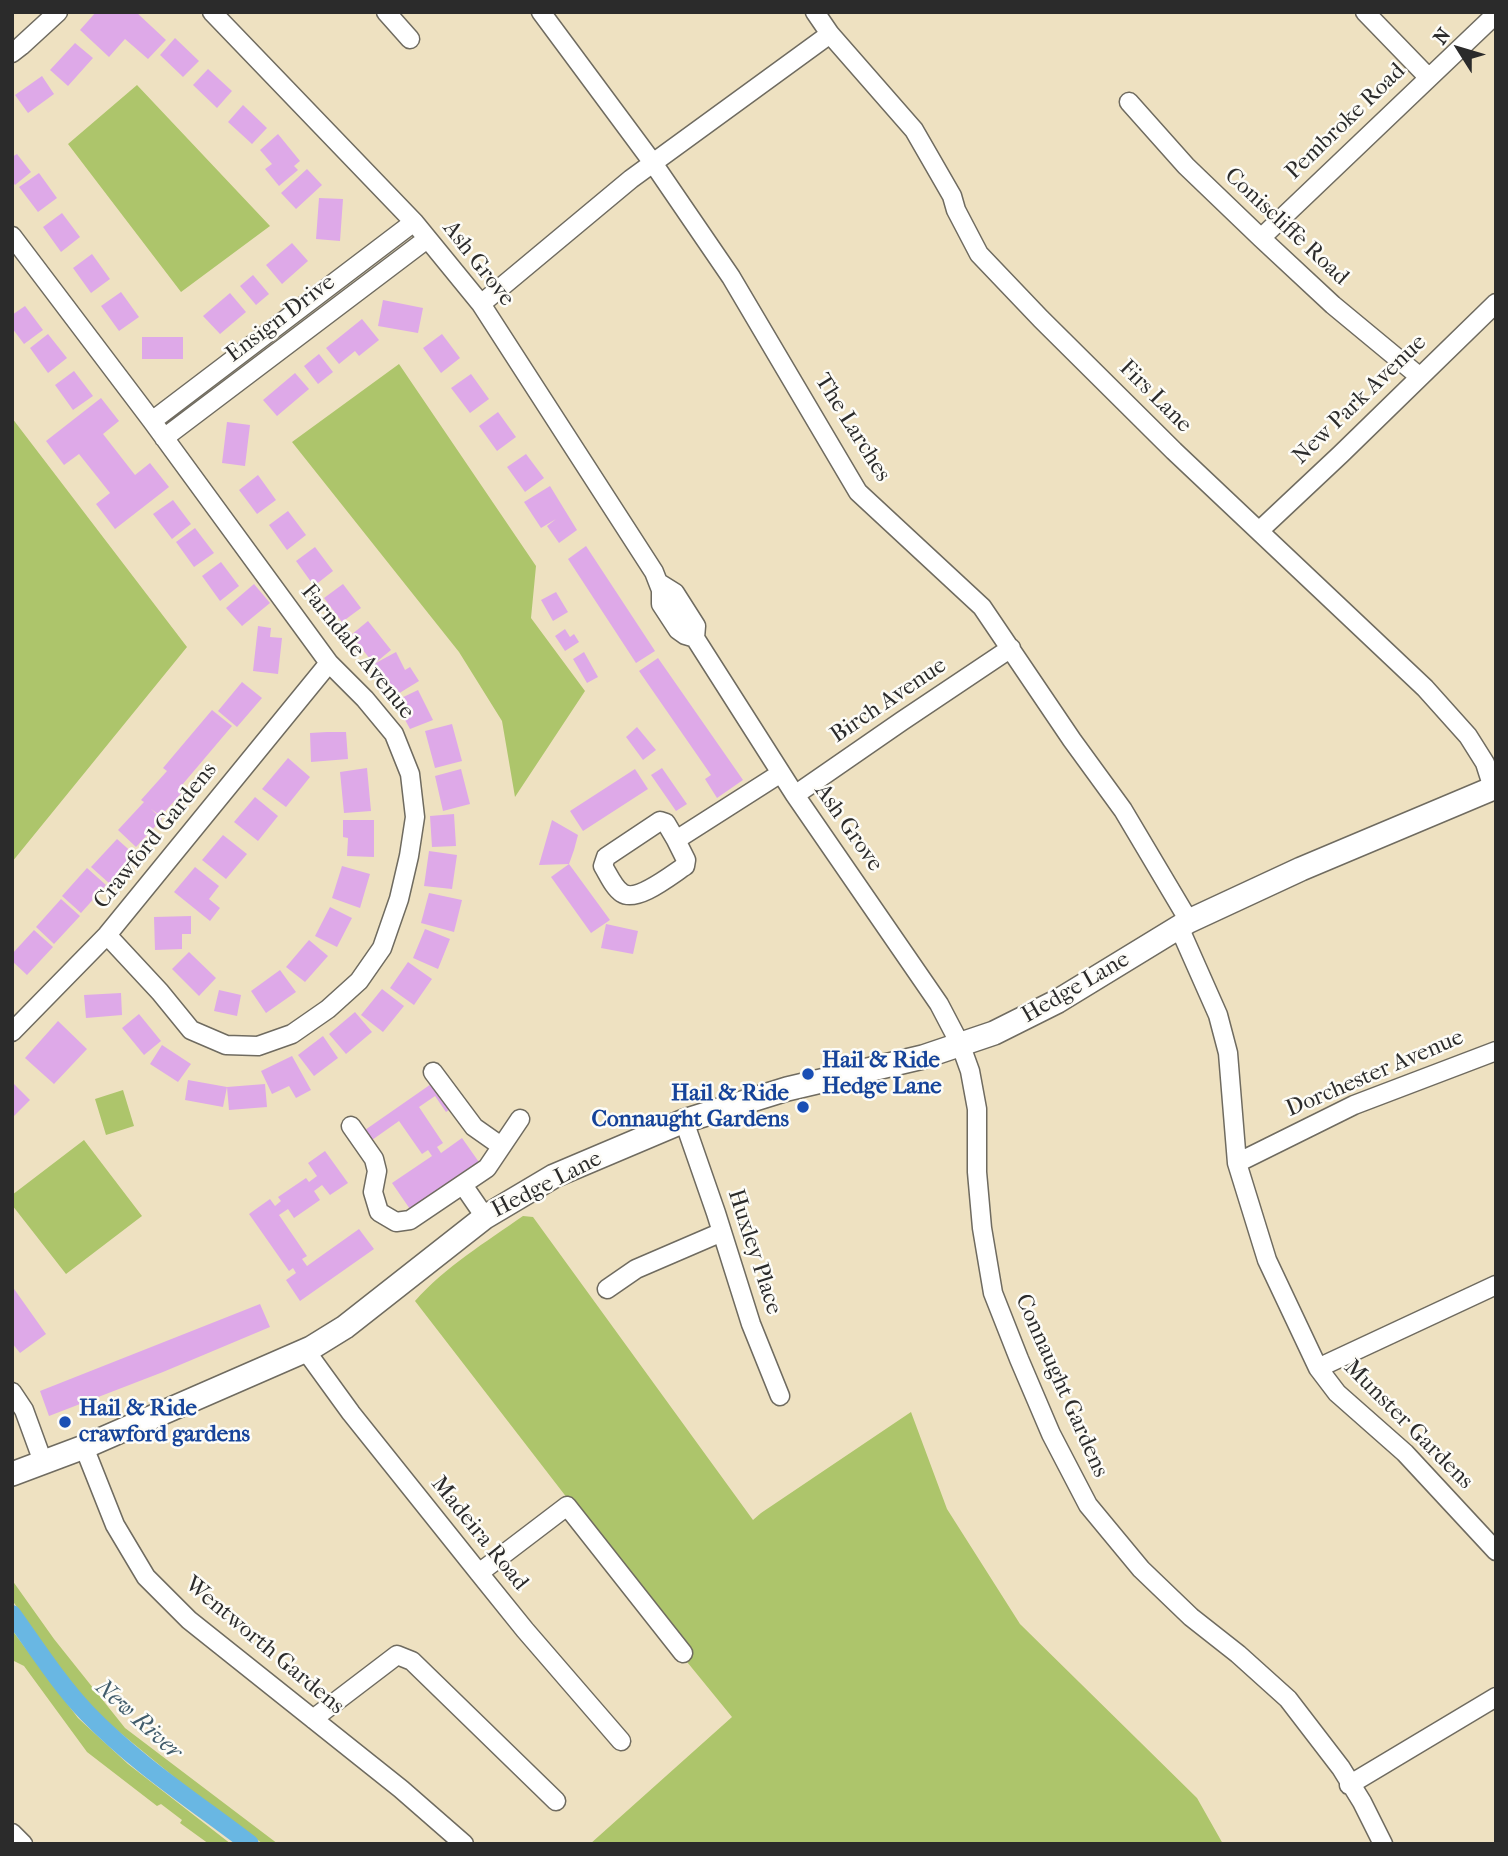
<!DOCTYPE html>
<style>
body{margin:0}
#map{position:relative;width:1508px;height:1856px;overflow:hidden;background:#eee1c1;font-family:"IM FELL French Canon",serif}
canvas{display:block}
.frame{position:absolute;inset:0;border:14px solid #2b2b2b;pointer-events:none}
.north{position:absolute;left:1424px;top:14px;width:70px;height:70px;-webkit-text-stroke:5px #fdfcf7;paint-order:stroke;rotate:307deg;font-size:19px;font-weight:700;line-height:28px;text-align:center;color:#2b2b2b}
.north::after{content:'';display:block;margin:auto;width:24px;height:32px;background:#2b2b2b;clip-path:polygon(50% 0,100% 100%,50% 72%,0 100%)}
</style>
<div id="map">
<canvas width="1508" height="1856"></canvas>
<div class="frame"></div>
<div class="north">N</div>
</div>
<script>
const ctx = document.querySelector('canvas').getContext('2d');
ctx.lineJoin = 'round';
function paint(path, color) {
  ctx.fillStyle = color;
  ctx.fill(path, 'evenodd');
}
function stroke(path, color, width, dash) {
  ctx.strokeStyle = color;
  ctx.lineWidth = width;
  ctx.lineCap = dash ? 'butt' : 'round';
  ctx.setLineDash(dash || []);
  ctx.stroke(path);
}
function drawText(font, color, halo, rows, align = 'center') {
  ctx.font = font + ' "IM FELL French Canon",serif';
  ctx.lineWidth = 5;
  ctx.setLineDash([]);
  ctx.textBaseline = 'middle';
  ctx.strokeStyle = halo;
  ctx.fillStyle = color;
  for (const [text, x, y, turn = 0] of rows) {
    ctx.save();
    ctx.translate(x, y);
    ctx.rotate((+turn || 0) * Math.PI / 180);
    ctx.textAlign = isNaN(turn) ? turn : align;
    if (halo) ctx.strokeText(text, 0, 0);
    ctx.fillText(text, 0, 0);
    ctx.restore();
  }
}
paint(new Path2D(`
 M 137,85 L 270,226 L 181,292 L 68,144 Z
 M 399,364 L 536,566 L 531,618 L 585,691 L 515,797 L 502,721 L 459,652 L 292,442 Z
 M 12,418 L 187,647 L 12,862 Z
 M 123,1090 L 134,1126 L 106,1135 L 95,1099 Z
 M 84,1140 L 142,1216 L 66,1274 L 12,1205 L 12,1195 Z
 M 523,1216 L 533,1217 L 753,1520 L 761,1513 L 911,1412 L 947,1509 L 1020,1624 L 1197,1798 L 1223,1844 L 590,1844 L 732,1717 L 683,1657 L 686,1652 L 415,1301 C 445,1267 486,1242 523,1216 Z
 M 12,1580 L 54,1639 L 125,1728 L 278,1844 L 263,1844 L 179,1781 L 96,1713 L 74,1689 L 12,1600 Z
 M 12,1630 L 78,1718 L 128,1764 L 231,1844 L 209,1844 L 180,1823 L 182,1820 L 161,1804 L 157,1806 L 87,1752 L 24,1666 L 12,1660 Z`), '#adc56b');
stroke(new Path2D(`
 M 12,1614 C 35,1646 60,1685 87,1713 C 135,1763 195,1802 250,1844`), '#69b7e3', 18);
paint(new Path2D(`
 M 96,12 L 136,12 L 166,40 L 148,59 L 125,39 L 109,57 L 80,30 Z
 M 175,38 L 199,61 L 183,77 L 160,55 Z
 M 75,43 L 93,58 L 68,86 L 50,70 Z
 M 208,69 L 232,91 L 217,108 L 193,85 Z
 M 42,76 L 54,94 L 28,113 L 15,95 Z
 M 243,105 L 267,128 L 252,144 L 228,122 Z
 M 278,134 L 300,161 L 294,166 L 298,170 L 279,186 L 265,169 L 272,164 L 260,150 Z
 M 17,154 L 31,172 L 15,185 L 12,181 L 12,157 Z
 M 307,169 L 322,185 L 296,209 L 281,193 Z
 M 39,173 L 57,198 L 38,212 L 19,187 Z
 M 319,198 L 343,199 L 340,241 L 316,239 Z
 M 62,213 L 80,237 L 61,252 L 43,227 Z
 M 292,243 L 308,261 L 282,284 L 266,265 Z
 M 92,254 L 110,279 L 91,293 L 73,268 Z
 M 253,275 L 269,294 L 256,305 L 240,286 Z
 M 121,292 L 139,317 L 119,331 L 101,306 Z
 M 230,293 L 246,312 L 220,334 L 203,316 Z
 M 383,300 L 423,308 L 418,333 L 378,326 Z
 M 25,306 L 43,330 L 24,344 L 12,328 L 12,315 Z
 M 362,319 L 379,340 L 359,356 L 355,351 L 339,364 L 326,348 Z
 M 48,334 L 67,358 L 48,373 L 30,348 Z
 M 442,334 L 460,358 L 441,373 L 423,348 Z
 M 142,337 L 183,337 L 183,359 L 142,359 Z
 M 319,354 L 333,372 L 318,384 L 304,366 Z
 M 74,371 L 93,396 L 73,410 L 55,385 Z
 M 295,373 L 309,389 L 277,416 L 263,400 Z
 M 471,374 L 489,399 L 470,413 L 451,388 Z
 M 101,398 L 119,421 L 103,434 L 135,475 L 150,463 L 169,487 L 115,529 L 96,504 L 110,493 L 79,454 L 64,465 L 46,441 Z
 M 498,412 L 516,437 L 497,451 L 479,426 Z
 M 227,422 L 250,425 L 245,466 L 222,463 Z
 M 526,454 L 544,478 L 525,492 L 507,467 Z
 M 258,475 L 276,500 L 257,514 L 239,490 Z
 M 550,486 L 577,530 L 559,543 L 547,526 L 556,519 L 541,528 L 524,502 Z
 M 173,500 L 191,524 L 172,539 L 153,514 Z
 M 288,511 L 306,535 L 287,550 L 269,525 Z
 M 195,528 L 214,553 L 194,567 L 176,542 Z
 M 586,546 L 655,651 L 636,663 L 568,559 Z
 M 315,547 L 333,571 L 314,586 L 296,561 Z
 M 221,562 L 239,586 L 220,601 L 202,576 Z
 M 254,584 L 270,603 L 242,626 L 226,608 Z
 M 343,584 L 361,608 L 342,622 L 324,598 Z
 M 556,592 L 568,612 L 553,621 L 541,600 Z
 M 368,621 L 391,650 L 374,664 L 396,652 L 405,670 L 410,667 L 419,681 L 393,697 L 374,664 L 351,635 Z
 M 258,626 L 271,628 L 270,637 L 282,638 L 278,674 L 253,671 Z
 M 565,629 L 570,637 L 574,634 L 579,642 L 565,651 L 555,636 Z
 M 584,652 L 598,677 L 587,683 L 573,659 Z
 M 658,658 L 743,780 L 717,798 L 705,779 L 711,775 L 639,671 Z
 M 242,682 L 262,698 L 237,727 L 218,711 Z
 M 418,690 L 433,720 L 410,729 L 395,701 Z
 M 212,710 L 232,726 L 182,785 L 186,788 L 161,816 L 151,809 L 162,819 L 136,847 L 118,830 L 144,802 L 141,800 L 167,771 L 163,768 Z
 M 452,724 L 462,761 L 435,768 L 425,731 Z
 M 637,727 L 656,750 L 643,760 L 626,737 Z
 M 327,732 L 346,732 L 348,759 L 311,762 L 310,733 Z
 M 288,758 L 310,777 L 286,807 L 262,789 Z
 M 367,768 L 371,811 L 344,813 L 340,772 Z
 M 662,768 L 687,804 L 676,811 L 651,775 Z
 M 461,769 L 470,804 L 443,811 L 435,776 Z
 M 635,769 L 648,789 L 583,831 L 570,811 Z
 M 255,797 L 278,816 L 258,841 L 234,822 Z
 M 454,814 L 456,846 L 432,847 L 430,816 Z
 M 343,820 L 374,820 L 374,857 L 347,856 L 348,838 L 343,837 Z
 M 552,820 L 578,835 L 574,850 L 569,864 L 539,865 Z
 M 223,835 L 247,854 L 226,879 L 202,860 Z
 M 117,839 L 135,855 L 110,884 L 91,867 Z
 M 429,851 L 457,855 L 452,889 L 424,886 Z
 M 569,864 L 610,920 L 591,933 L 551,877 Z
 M 342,866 L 370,874 L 360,908 L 332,898 Z
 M 195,867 L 219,886 L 209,899 L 220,908 L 210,921 L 174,892 Z
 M 87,868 L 106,885 L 81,913 L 62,896 Z
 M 429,893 L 462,900 L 454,932 L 421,923 Z
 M 61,899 L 80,916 L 54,944 L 36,927 Z
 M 330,907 L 352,918 L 337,947 L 315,936 Z
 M 191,916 L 191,934 L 182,934 L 182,949 L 155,950 L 154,917 Z
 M 606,924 L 638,931 L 633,954 L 601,948 Z
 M 425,929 L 450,939 L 438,969 L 413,958 Z
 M 34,930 L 53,947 L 27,975 L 12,961 L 12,954 Z
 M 309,940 L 328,956 L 305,982 L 286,967 Z
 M 189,952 L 216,978 L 199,996 L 172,969 Z
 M 408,962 L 432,979 L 414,1005 L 390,988 Z
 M 280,970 L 296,992 L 266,1013 L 251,991 Z
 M 382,989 L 404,1006 L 383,1032 L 361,1015 Z
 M 219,990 L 241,995 L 237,1016 L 214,1011 Z
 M 121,993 L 122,1015 L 86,1018 L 84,995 Z
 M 355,1012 L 372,1032 L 346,1054 L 329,1034 Z
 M 139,1014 L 161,1041 L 144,1055 L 122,1028 Z
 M 58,1021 L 87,1049 L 54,1084 L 25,1058 Z
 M 323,1036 L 338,1058 L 314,1076 L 298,1055 Z
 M 162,1045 L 191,1064 L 178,1082 L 150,1064 Z
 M 292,1056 L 311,1090 L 296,1098 L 289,1086 L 272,1094 L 261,1071 Z
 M 188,1080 L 227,1087 L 223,1107 L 185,1100 Z
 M 12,1082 L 30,1100 L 12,1118 Z
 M 434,1082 L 452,1108 L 446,1112 L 435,1096 L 419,1107 L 443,1143 L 437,1147 L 441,1153 L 462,1138 L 481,1165 L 412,1212 L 392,1183 L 432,1156 L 428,1150 L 422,1154 L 399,1121 L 372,1140 L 365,1130 Z
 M 265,1084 L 267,1107 L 229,1110 L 227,1087 Z
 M 325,1151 L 348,1183 L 330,1195 L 322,1185 L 314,1191 L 320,1200 L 294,1218 L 288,1209 L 279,1215 L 307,1256 L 302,1259 L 307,1266 L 359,1229 L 374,1249 L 300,1301 L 286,1280 L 296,1273 L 293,1268 L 289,1271 L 249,1214 L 270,1199 L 275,1206 L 281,1201 L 278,1197 L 306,1178 L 309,1182 L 317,1176 L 308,1163 Z
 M 12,1286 L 46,1334 L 20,1353 L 12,1343 Z
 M 260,1304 L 270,1327 L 163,1372 L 49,1416 L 40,1391 Z`), '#dea9e8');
const minor = new Path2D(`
 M 212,12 L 414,222 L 481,304 L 654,572 L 661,590 L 661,604 L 678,630 L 685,635 L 695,638 L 696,626 L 675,593 L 659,583
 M 386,12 L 410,39
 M 541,12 L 653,163 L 731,277 L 858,492 L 982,607 L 1072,740 L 1123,810 L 1189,921
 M 815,12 L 830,34 L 914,130 L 952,196 L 956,210 L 979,254 L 1041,319 L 1174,451 L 1425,688 L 1468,736 L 1485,763 L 1493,788
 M 1365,12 L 1428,77
 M 12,53 L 21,46 L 58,12
 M 1129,102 L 1186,166 L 1261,238 L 1333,305 L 1420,377
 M 12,236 L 152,421 L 329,663 L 365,699 L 394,734 L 410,774 L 415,817 L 409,856 L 399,899 L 382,948 L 359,981 L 328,1009 L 292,1034 L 258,1046 L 226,1045 L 191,1030 L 160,992 L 107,935
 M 1261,238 L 1496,14
 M 481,304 L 631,179 L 830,34
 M 152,421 L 414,222
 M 164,438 L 427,239
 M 1259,531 L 1341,454 L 1496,303
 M 695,638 L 795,795 L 939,1004 L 961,1046 L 970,1071 L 977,1109 L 977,1172 L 982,1228 L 993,1293 L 1019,1359 L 1051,1434 L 1088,1505 L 1141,1569 L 1191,1617 L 1238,1654 L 1288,1699 L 1341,1768 L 1362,1802 L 1383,1844
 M 795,795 L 902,721 L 1011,648
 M 660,821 L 666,823 L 676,840 L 686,860 L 685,866 C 671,875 637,903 622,893 C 614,888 608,874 603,866 L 606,857 Z
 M 676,840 L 781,773
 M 1179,927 L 1218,1015 L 1228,1053 L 1237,1163 L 1267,1260 L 1318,1368 L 1337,1393 L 1405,1453 L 1496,1551
 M 12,1032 L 107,935 L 329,663
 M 433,1072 L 474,1127 L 501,1146
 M 684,1121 L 716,1213 L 751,1324 L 780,1396
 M 351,1126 L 374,1159 L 377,1171 L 373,1192 L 379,1212 L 396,1222 L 410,1220 L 487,1168 L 520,1119
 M 1237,1163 L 1354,1105 L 1496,1051
 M 463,1185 L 485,1217
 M 607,1289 L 636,1269 L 722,1232
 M 306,1351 L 351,1413 L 479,1573 L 525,1630 L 621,1741
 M 1318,1368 L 1496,1285
 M 12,1392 L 24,1410 L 43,1462
 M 84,1447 L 115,1525 L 146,1577 L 189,1620 L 401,1789 L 464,1844
 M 479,1573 L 567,1506 L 683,1653
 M 313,1719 L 397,1655 L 412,1661 L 556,1801
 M 1349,1785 L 1496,1697
 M 12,1833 L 23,1844`);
const major = new Path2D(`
 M 12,1474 L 84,1447 L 311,1348 L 345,1327 L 485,1217 L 554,1176 L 684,1121 L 787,1089 L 923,1057 L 994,1033 L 1058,1001 L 1189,921 L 1301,869 L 1496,787`);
stroke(minor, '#6f6b60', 21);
stroke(major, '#6f6b60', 26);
stroke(minor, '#fff', 18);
stroke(major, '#fff', 23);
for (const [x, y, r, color] of [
 [808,1074,7,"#1a4fb4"],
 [803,1107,7,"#1a4fb4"],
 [65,1422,7,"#1a4fb4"]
]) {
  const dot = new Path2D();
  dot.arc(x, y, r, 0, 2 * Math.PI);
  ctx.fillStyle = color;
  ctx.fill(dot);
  stroke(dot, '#fdfcf7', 2.5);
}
drawText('23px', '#2b2b2b', '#fdfcf7', [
 ["Pembroke Road",1346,122,-44],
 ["Coniscliffe Road",1286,227,43],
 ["Ash Grove",478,264,52],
 ["Ensign Drive",281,319,-37],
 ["Firs Lane",1155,397,45],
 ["New Park Avenue",1360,400,-44],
 ["The Larches",852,428,58],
 ["Farndale Avenue",357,652,51],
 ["Birch Avenue",889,701,-34],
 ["Ash Grove",848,828,55],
 ["Crawford Gardens",156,836,-51],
 ["Hedge Lane",1076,988,-30],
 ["Dorchester Avenue",1375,1074,-23],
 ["Hedge Lane",547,1185,-27],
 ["Huxley Place",754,1252,72],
 ["Connaught Gardens",1061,1386,66],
 ["Munster Gardens",1408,1425,45],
 ["Madeira Road",479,1534,51],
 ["Wentworth Gardens",264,1646,40]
]);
drawText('bold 23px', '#164399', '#fdfcf7', [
 ["Hail & Ride",822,1061],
 ["Hedge Lane",822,1087],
 ["Hail & Ride",789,1094,"right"],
 ["Connaught Gardens",789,1120,"right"],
 ["Hail & Ride",79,1409],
 ["crawford gardens",79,1435]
], 'left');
drawText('italic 24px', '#415c6b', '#fdfcf7', [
 ["New River",138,1720,42]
]);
</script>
